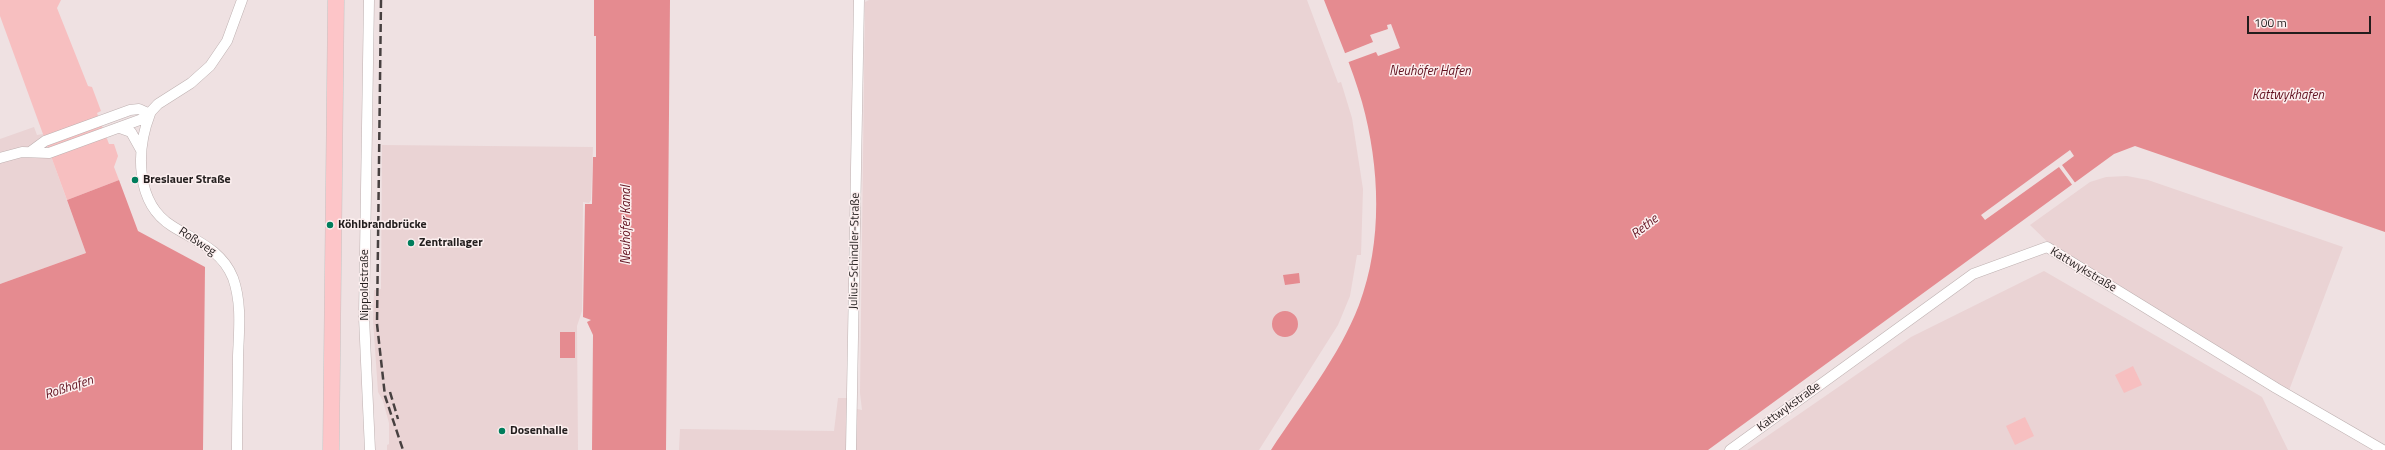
<!DOCTYPE html>
<meta charset="utf-8">
<style>
body{margin:0}
#map{position:relative;width:2385px;height:450px;overflow:hidden;background:#efe1e2;font-family:"Titillium Web",sans-serif}
canvas{display:block}
.scale{position:absolute;left:2247px;top:16px;width:124px;height:18px;box-sizing:border-box;border:2px solid #221d1d;border-top:0;padding-left:5px;font-size:12px;line-height:14px;white-space:nowrap;color:#221d1d;-webkit-text-stroke:3px #fcefef;paint-order:stroke}
</style>
<div id="map">
<canvas width="2385" height="450"></canvas>
<div class="scale">100 m</div>
</div>
<script>
const ctx = document.querySelector('canvas').getContext('2d');
ctx.lineJoin = 'round';
function paint(path, color) {
  ctx.fillStyle = color;
  ctx.fill(path, 'evenodd');
}
function stroke(path, color, width, dash) {
  ctx.strokeStyle = color;
  ctx.lineWidth = width;
  ctx.lineCap = dash ? 'butt' : 'round';
  ctx.setLineDash(dash || []);
  ctx.stroke(path);
}
function drawText(font, color, halo, rows, align = 'center') {
  ctx.font = font + ' "Titillium Web",sans-serif';
  ctx.lineWidth = 3;
  ctx.setLineDash([]);
  ctx.textBaseline = 'middle';
  ctx.strokeStyle = halo;
  ctx.fillStyle = color;
  for (const [text, x, y, turn = 0] of rows) {
    ctx.save();
    ctx.translate(x, y);
    ctx.rotate((+turn || 0) * Math.PI / 180);
    ctx.textAlign = isNaN(turn) ? turn : align;
    if (halo) ctx.strokeText(text, 0, 0);
    ctx.fillText(text, 0, 0);
    ctx.restore();
  }
}
paint(new Path2D(`
 M 869,0 L 1307,0 L 1338,83 L 1341,82 L 1352,118 L 1363,189 L 1361,255 L 1357,255 L 1350,296 L 1338,325 L 1259,450 L 679,450 L 680,429 L 834,431 L 838,398 L 857,398 L 857,409 L 862,410 L 860,393 L 865,2 Z
 M 34,127 L 37,135 L 43,134 L 86,253 L 0,284 L 0,139 Z
 M 382,145 L 593,147 L 591,200 L 589,203 L 583,202 L 582,311 L 577,326 L 578,450 L 387,450 L 387,445 L 389,444 L 389,423 L 383,401 L 378,392 L 373,320 L 374,290 L 381,289 Z
 M 2127,176 L 2148,180 L 2343,247 L 2288,393 L 2059,253 L 2030,225 L 2090,182 L 2106,177 Z
 M 2044,271 L 2262,397 L 2288,450 L 1747,450 L 1911,337 Z`), '#ead3d4');
paint(new Path2D(`
 M 0,0 L 61,0 L 57,8 L 88,86 L 92,87 L 101,111 L 97,113 L 109,144 L 114,144 L 118,156 L 114,167 L 119,180 L 67,200 L 0,16 Z
 M 2133,366 L 2142,385 L 2124,393 L 2115,375 Z
 M 2025,417 L 2034,436 L 2015,445 L 2006,426 Z`), '#f7bfc0');
paint(new Path2D(`
 M 594,0 L 670,0 L 666,450 L 592,450 L 593,335 L 587,322 L 591,320 L 583,317 L 585,204 L 592,204 L 593,157 L 596,157 L 596,36 L 594,36 Z
 M 1324,0 L 2385,0 L 2385,232 L 2135,146 L 2114,154 L 1708,450 L 1271,450 C 1301,404 1339,357 1359,305 C 1383,242 1380,167 1362,102 C 1352,67 1337,34 1324,0 Z
 M 119,180 L 138,231 L 205,267 L 203,450 L 0,450 L 0,284 L 86,253 L 67,200 Z
 M 1299,273 L 1300,283 L 1285,285 L 1283,275 Z
 M1272 324a13 13 0 1 1 26 0a13 13 0 1 1-26 0Z
 M 560,332 L 575,332 L 575,358 L 560,358 Z`), '#e58b90');
paint(new Path2D(`
 M 1391,24 L 1400,48 L 1378,56 L 1376,52 L 1346,63 L 1343,54 L 1373,42 L 1370,35 L 1388,29 L 1387,25 Z
 M 2070,150 L 2074,156 L 2062,165 L 2076,184 L 2073,186 L 2059,167 L 1985,220 L 1981,215 Z`), '#efe1e2');
const street = new Path2D(`
 M 369,0 L 364,317 L 370,450
 M 150,114 C 136,150 135,203 172,226 C 196,241 222,250 233,278 C 242,303 239,330 238,356 C 238,387 237,419 237,450
 M 120,128 L 131,132 L 141,150
 M 30,152 L 45,141 L 130,110 L 139,109 L 150,114
 M 0,158 L 22,152 L 49,153 L 145,118 L 158,104 L 191,83 L 210,66 L 227,41 L 242,0
 M 851,450 L 859,0
 M 1730,450 L 1973,274 L 2047,247 L 2276,388 L 2383,450`);
const primary = new Path2D(`
 M 331,450 L 336,0`);
stroke(street, '#beb1b1', 11);
stroke(primary, '#c6c4c4', 17);
stroke(street, '#fff', 10);
stroke(primary, '#fdc5c8', 16);
stroke(new Path2D(`
 M 381,0 L 377,324 L 385,396 L 403,450
 M 390,392 L 398,419`), '#474040', 2.5, [8, 4]);
for (const [x, y, r, color] of [
 [135,180,4,"#007d5c"],
 [330,225,4,"#007d5c"],
 [411,243,4,"#007d5c"],
 [502,431,4,"#007d5c"]
]) {
  const dot = new Path2D();
  dot.arc(x, y, r, 0, 2 * Math.PI);
  ctx.fillStyle = color;
  ctx.fill(dot);
  stroke(dot, '#fcefef', 1.5);
}
drawText('bold 12px', '#221d1d', '#fcefef', [
 ["Breslauer Straße",143,180],
 ["Köhlbrandbrücke",338,225],
 ["Zentrallager",419,243],
 ["Dosenhalle",510,431]
], 'left');
drawText('12px', '#221d1d', '#fcefef', [
 ["Roßweg",197,242,33],
 ["Julius-Schindler-Straße",855,251,-89],
 ["Kattwykstraße",2083,270,31],
 ["Nippoldstraße",365,285,-90],
 ["Kattwykstraße",1789,407,-36]
]);
drawText('italic 13px', '#631321', '#fcefef', [
 ["Neuhöfer Hafen",1430,72],
 ["Kattwykhafen",2288,96],
 ["Neuhöfer Kanal",627,225,-90],
 ["Rethe",1645,227,-38],
 ["Roßhafen",69,388,-18]
]);
</script>
